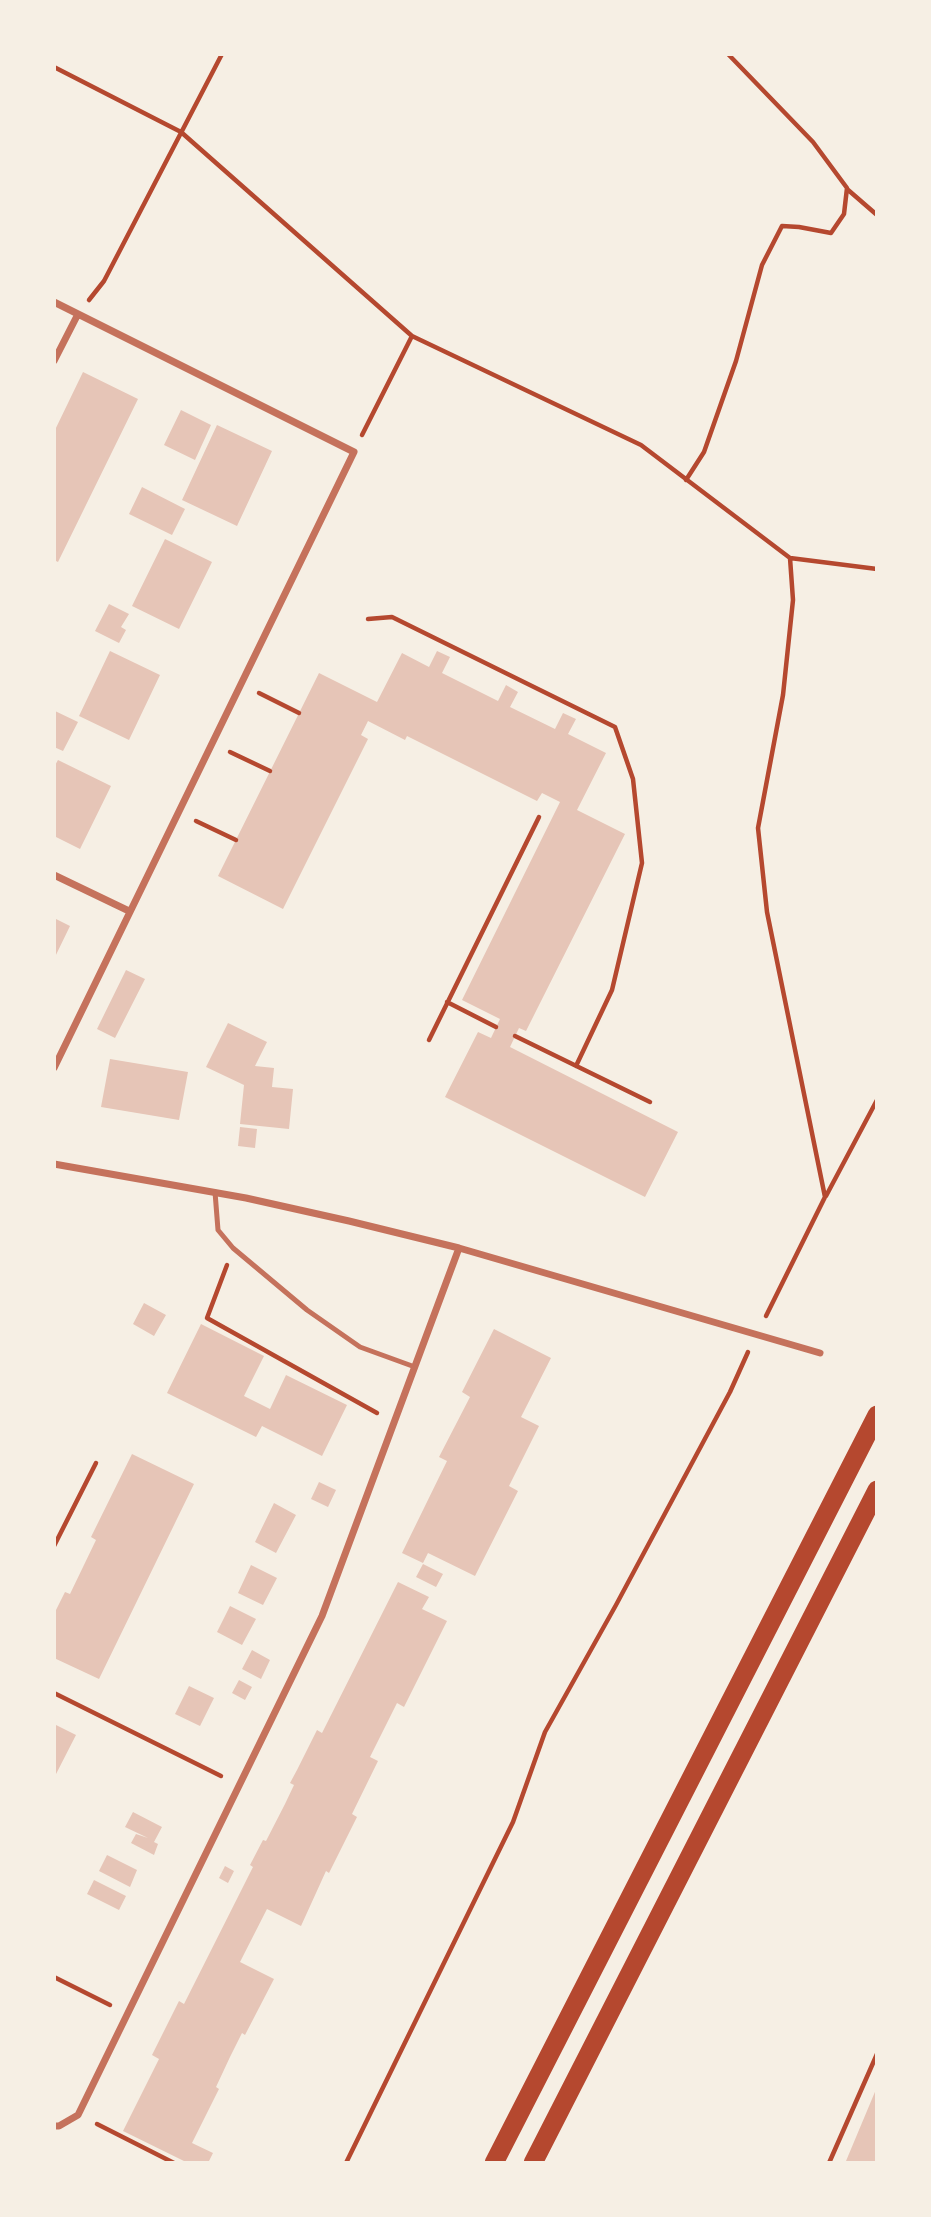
<!DOCTYPE html>
<style>
body{margin:0}
#map{position:relative;width:931px;height:2217px;overflow:hidden;background:#f6efe4;font-family:Manrope,sans-serif}
canvas{display:block}
.frame{position:absolute;inset:0;border:56px solid #f6efe4;pointer-events:none}
</style>
<div id="map">
<canvas width="931" height="2217"></canvas>
<div class="frame"></div>
</div>
<script>
const ctx = document.querySelector('canvas').getContext('2d');
ctx.lineJoin = 'round';
function paint(path, color) {
  ctx.fillStyle = color;
  ctx.fill(path, 'evenodd');
}
function stroke(path, color, width, dash) {
  ctx.strokeStyle = color;
  ctx.lineWidth = width;
  ctx.lineCap = dash ? 'butt' : 'round';
  ctx.setLineDash(dash || []);
  ctx.stroke(path);
}
paint(new Path2D(`
 M 83,372 L 138,399 L 58,562 L 54,560 L 54,432 Z
 M 181,410 L 211,425 L 195,460 L 164,445 Z
 M 217,425 L 272,451 L 237,526 L 182,500 Z
 M 142,487 L 185,509 L 172,535 L 129,514 Z
 M 165,539 L 212,562 L 179,629 L 132,606 Z
 M 109,604 L 129,614 L 121,627 L 126,630 L 119,643 L 95,631 Z
 M 110,651 L 160,675 L 129,740 L 79,716 Z
 M 437,651 L 450,657 L 442,673 L 498,701 L 506,685 L 518,692 L 510,707 L 555,729 L 563,713 L 576,719 L 568,734 L 606,753 L 577,810 L 625,834 L 526,1031 L 519,1028 L 510,1047 L 678,1132 L 645,1197 L 445,1097 L 478,1032 L 491,1038 L 500,1019 L 462,1000 L 560,802 L 542,793 L 537,801 L 407,736 L 405,740 L 368,721 L 361,735 L 368,739 L 283,909 L 218,876 L 319,673 L 377,702 L 402,653 L 429,667 Z
 M 55,711 L 78,722 L 63,751 L 54,747 Z
 M 58,760 L 111,786 L 80,849 L 54,836 L 54,767 Z
 M 54,918 L 70,926 L 54,959 Z
 M 126,970 L 145,979 L 115,1038 L 97,1029 Z
 M 228,1023 L 267,1042 L 255,1066 L 274,1068 L 272,1087 L 293,1089 L 289,1129 L 240,1124 L 244,1085 L 206,1067 Z
 M 110,1059 L 188,1072 L 179,1120 L 101,1107 Z
 M 240,1127 L 257,1129 L 255,1148 L 238,1146 Z
 M 144,1303 L 166,1315 L 154,1336 L 133,1324 Z
 M 201,1324 L 264,1356 L 244,1396 L 270,1409 L 286,1375 L 347,1405 L 322,1456 L 262,1426 L 256,1437 L 167,1393 Z
 M 494,1329 L 551,1358 L 521,1417 L 539,1426 L 509,1486 L 518,1491 L 475,1576 L 428,1553 L 423,1563 L 402,1553 L 447,1461 L 439,1457 L 470,1397 L 462,1392 Z
 M 132,1454 L 194,1484 L 99,1679 L 54,1658 L 54,1614 L 65,1592 L 70,1594 L 96,1540 L 91,1537 Z
 M 319,1482 L 336,1490 L 328,1507 L 311,1499 Z
 M 274,1503 L 296,1515 L 276,1553 L 255,1542 Z
 M 423,1564 L 443,1574 L 436,1587 L 416,1577 Z
 M 251,1565 L 277,1578 L 263,1605 L 238,1593 Z
 M 398,1582 L 429,1597 L 422,1609 L 447,1621 L 404,1707 L 397,1703 L 370,1757 L 378,1761 L 352,1814 L 357,1817 L 329,1873 L 326,1871 L 301,1926 L 267,1909 L 240,1962 L 274,1979 L 245,2035 L 242,2033 L 230,2057 L 216,2087 L 219,2089 L 192,2143 L 213,2153 L 208,2163 L 188,2163 L 123,2131 L 159,2059 L 152,2055 L 179,2001 L 184,2004 L 253,1867 L 250,1865 L 263,1840 L 266,1841 L 285,1804 L 294,1785 L 290,1783 L 297,1770 L 317,1730 L 322,1733 Z
 M 230,1606 L 256,1619 L 242,1645 L 217,1632 Z
 M 252,1650 L 270,1660 L 261,1679 L 242,1669 Z
 M 239,1680 L 252,1687 L 245,1700 L 232,1693 Z
 M 189,1686 L 214,1698 L 200,1726 L 175,1714 Z
 M 54,1724 L 76,1735 L 54,1778 Z
 M 133,1812 L 162,1827 L 154,1842 L 158,1844 L 154,1855 L 131,1843 L 136,1834 L 148,1838 L 125,1827 Z
 M 107,1855 L 137,1870 L 130,1887 L 99,1871 Z
 M 225,1866 L 234,1871 L 228,1883 L 219,1878 Z
 M 94,1880 L 126,1896 L 119,1910 L 87,1894 Z
 M 877,2087 L 877,2163 L 850,2163 L 846,2161 Z`), '#e6c5b7');
stroke(new Path2D(`
 M 54,67 L 181,132 L 412,336 L 641,445 L 790,558 L 877,569
 M 847,189 L 877,215
 M 89,300 L 104,281 L 222,54
 M 362,435 L 412,336
 M 686,480 L 704,452 L 736,361 L 762,265 L 782,226 L 799,227 L 831,233 L 844,214 L 847,188 L 813,142 L 728,54
 M 368,619 L 392,617 L 615,727 L 633,779 L 642,863 L 612,990 L 576,1066
 M 259,693 L 299,713
 M 230,752 L 270,771
 M 196,821 L 236,840
 M 447,1002 L 496,1027
 M 515,1036 L 650,1102
 M 429,1040 L 539,817
 M 826,1196 L 877,1100
 M 227,1265 L 207,1318 L 377,1413
 M 766,1316 L 825,1197 L 767,912 L 758,828 L 783,695 L 793,600 L 790,558
 M 54,1546 L 96,1463
 M 54,1693 L 221,1776
 M 54,1977 L 110,2005
 M 97,2124 L 174,2163
 M 346,2163 L 513,1822 L 545,1732 L 616,1605 L 730,1392 L 748,1352
 M 829,2163 L 877,2054`), '#b5482f', 4.5);
stroke(new Path2D(`
 M 215,1192 L 218,1230 L 233,1248 L 307,1310 L 360,1347 L 415,1367`), '#c5725c', 5);
stroke(new Path2D(`
 M 54,302 L 354,452 L 54,1068
 M 54,361 L 78,314
 M 54,875 L 129,911
 M 54,1164 L 246,1198 L 349,1221 L 459,1248 L 820,1353
 M 54,2126 L 59,2126 L 78,2115 L 322,1616 L 459,1248`), '#c5725c', 7);
stroke(new Path2D(`
 M 494,2163 L 877,1415
 M 533,2163 L 877,1490`), '#b5482f', 19);
</script>
